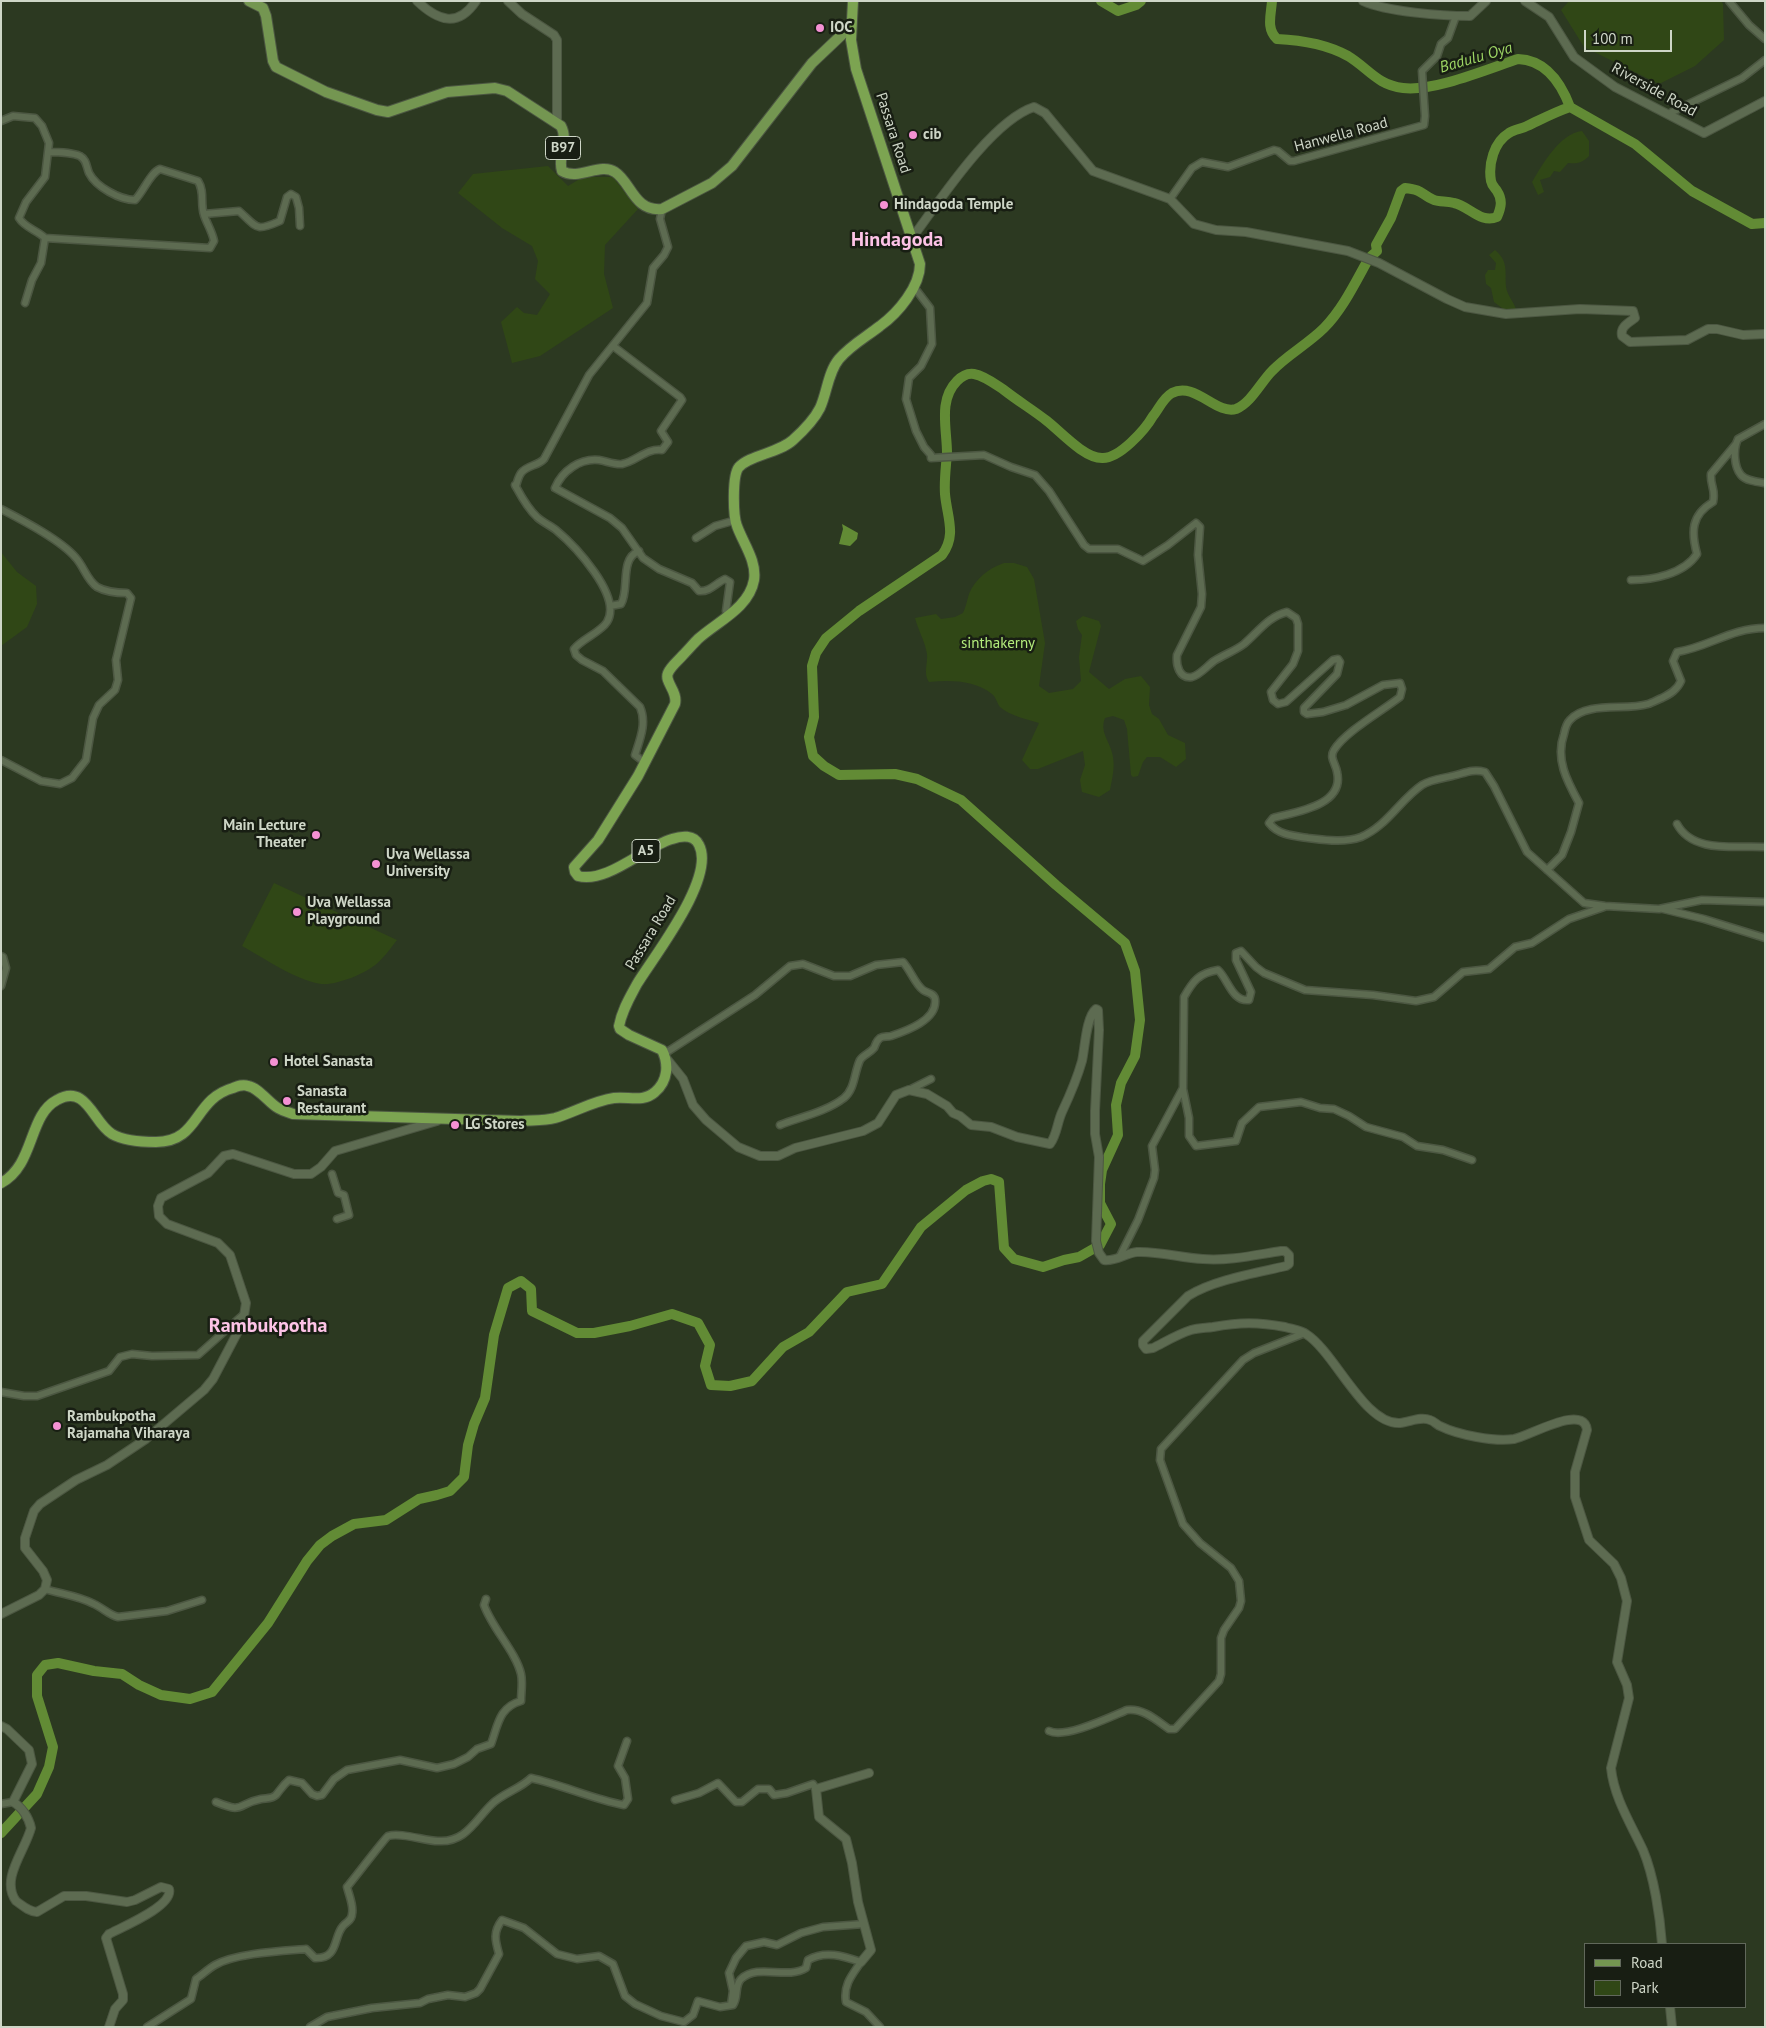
<!DOCTYPE html>
<style>
body{margin:0}
#map{position:relative;width:1766px;height:2028px;overflow:hidden;background:#2c3921;font-family:"PT Sans",sans-serif}
canvas{display:block}
.frame{position:absolute;inset:0;border:2px solid #ced6c7;pointer-events:none}
.legend{position:absolute;left:1584px;top:1943px;width:162px;height:65px;box-sizing:border-box;background:#181e13;border:1px solid #61685b;margin:0;padding:6px 9px;list-style:none;font-size:15px;color:#ced6c7}
.legend li{display:flex;align-items:center;gap:10px;height:25px}
.legend b{width:25px;border:1px solid #61685b}
.scale{position:absolute;left:1584px;top:30px;width:88px;height:22px;box-sizing:border-box;border:2px solid #ced6c7;border-top:0;padding-left:6px;font-size:15px;line-height:18px;white-space:nowrap;color:#ced6c7;-webkit-text-stroke:4px #181e13;paint-order:stroke}
</style>
<div id="map">
<canvas width="1766" height="2028"></canvas>
<div class="frame"></div>
<ul class="legend">
<li><b style="height:6px;background:#749651"></b>Road</li>
<li><b style="height:14px;background:#304716"></b>Park</li>
</ul>
<div class="scale">100 m</div>
</div>
<script>
const ctx = document.querySelector('canvas').getContext('2d');
ctx.lineJoin = 'round';
function paint(path, color) {
  ctx.fillStyle = color;
  ctx.fill(path, 'evenodd');
}
function stroke(path, color, width, dash) {
  ctx.strokeStyle = color;
  ctx.lineWidth = width;
  ctx.lineCap = dash ? 'butt' : 'round';
  ctx.setLineDash(dash || []);
  ctx.stroke(path);
}
function drawText(font, color, halo, rows, align = 'center') {
  ctx.font = font + ' "PT Sans",sans-serif';
  ctx.lineWidth = 5;
  ctx.setLineDash([]);
  ctx.textBaseline = 'middle';
  ctx.strokeStyle = halo;
  ctx.fillStyle = color;
  for (const [text, x, y, turn = 0] of rows) {
    ctx.save();
    ctx.translate(x, y);
    ctx.rotate((+turn || 0) * Math.PI / 180);
    ctx.textAlign = isNaN(turn) ? turn : align;
    if (halo) ctx.strokeText(text, 0, 0);
    ctx.fillText(text, 0, 0);
    ctx.restore();
  }
}
paint(new Path2D(`
 M 1569,1 L 1721,1 L 1723,4 L 1724,40 L 1695,66 L 1659,84 L 1584,47 L 1561,10 Z
 M 1582,131 L 1589,141 L 1589,156 C 1582,163 1577,164 1568,163 L 1560,172 L 1554,171 L 1550,177 L 1540,180 L 1544,192 L 1538,195 L 1532,182 C 1543,164 1559,134 1582,131 Z
 M 548,166 L 568,186 L 583,177 L 613,177 L 638,209 L 605,245 L 604,274 L 613,308 L 540,356 L 512,363 L 501,322 L 517,307 L 524,313 L 537,315 L 550,294 L 535,279 L 538,261 L 532,246 L 502,228 L 458,193 L 473,174 Z
 M 1495,250 C 1511,263 1503,276 1507,291 C 1509,297 1514,303 1516,309 L 1503,311 L 1502,308 L 1494,302 L 1491,288 L 1486,284 L 1485,275 L 1488,270 L 1495,270 L 1496,263 L 1489,255 Z
 M 1,552 L 17,572 L 36,586 L 37,604 L 27,627 L 1,646 Z
 M 1004,563 L 1014,563 L 1027,567 L 1034,579 L 1045,643 L 1039,686 L 1049,693 L 1073,689 L 1081,681 L 1079,657 L 1082,635 L 1078,629 L 1076,621 L 1083,616 L 1099,621 L 1101,626 L 1089,672 L 1109,689 L 1125,679 L 1141,676 L 1150,687 L 1149,705 L 1152,714 L 1159,719 L 1168,735 L 1185,743 L 1186,759 L 1176,767 L 1160,757 L 1147,757 L 1143,762 L 1138,776 L 1133,777 L 1131,775 L 1127,729 L 1124,720 L 1113,716 L 1105,718 C 1099,733 1111,742 1113,757 C 1115,768 1112,779 1110,790 L 1099,797 L 1082,792 L 1080,780 L 1085,765 L 1083,751 L 1038,769 L 1030,769 L 1022,760 L 1039,723 C 1029,720 1008,715 1000,707 C 997,703 996,697 992,694 C 975,680 950,680 929,682 C 923,674 928,663 927,654 C 925,641 918,630 915,618 L 936,614 L 941,619 L 955,617 L 963,613 C 966,607 967,600 969,594 C 975,579 989,568 1004,563 Z
 M 274,883 L 397,940 C 381,961 376,968 351,978 C 342,981 331,985 321,984 C 293,979 266,959 242,946 Z`), '#304716');
paint(new Path2D(`
 M 842,524 L 858,533 L 857,539 L 850,546 L 839,544 L 843,529 Z`), '#628b35');
stroke(new Path2D(`
 M 1101,1 L 1118,11 L 1136,5 L 1141,1
 M 1272,1 C 1271,15 1266,29 1277,39 C 1300,40 1328,45 1348,56 C 1368,68 1377,85 1403,88 C 1433,92 1488,69 1518,59 C 1546,60 1561,83 1570,107 L 1635,144 L 1692,191 L 1752,224 L 1765,223
 M 1,1833 L 37,1794 L 49,1767 L 53,1747 L 37,1696 L 37,1675 L 45,1665 L 58,1663 L 94,1671 L 122,1674 L 139,1685 L 161,1695 L 190,1699 L 212,1692 L 268,1623 L 307,1561 L 320,1545 L 332,1536 L 354,1524 L 386,1520 L 419,1499 L 437,1495 L 450,1491 L 464,1477 L 468,1445 L 474,1424 L 485,1398 L 494,1335 L 508,1288 L 521,1281 L 531,1289 L 532,1311 L 577,1333 L 594,1333 L 630,1326 L 672,1314 L 698,1323 L 710,1345 L 705,1366 L 711,1385 L 730,1386 L 752,1381 L 783,1347 L 809,1332 L 847,1292 L 882,1284 L 921,1227 L 966,1190 L 983,1181 L 991,1179 L 999,1182 L 1004,1248 L 1014,1259 L 1043,1267 L 1064,1260 L 1079,1257 L 1100,1245 L 1111,1224 L 1100,1203 L 1100,1184 L 1102,1170 L 1118,1135 L 1116,1105 L 1121,1083 L 1135,1056 L 1140,1020 L 1135,971 L 1125,943 L 1056,885 L 961,800 L 917,779 L 895,774 L 839,775 L 824,766 L 813,756 L 809,737 L 814,717 L 812,666 L 816,653 L 826,638 L 859,611 L 942,555 C 957,535 947,517 945,494 C 944,480 946,467 947,453 C 947,429 938,400 957,381 C 962,376 968,373 974,374 C 985,376 995,384 1004,390 C 1018,401 1033,410 1047,421 C 1061,432 1084,458 1102,458 C 1119,459 1145,430 1153,416 C 1159,409 1163,398 1172,393 C 1195,381 1216,415 1236,409 C 1251,403 1261,382 1272,371 C 1287,355 1308,344 1324,328 C 1343,309 1356,281 1369,258 L 1377,251 L 1376,245 L 1391,218 L 1401,191 L 1405,188 C 1424,190 1420,194 1434,200 C 1440,202 1447,201 1454,203 C 1469,206 1481,224 1497,217 C 1501,208 1503,200 1497,191 C 1495,188 1492,186 1491,181 C 1488,164 1494,142 1509,133 C 1514,129 1522,129 1527,126 C 1542,119 1555,112 1570,107`), '#628b35', 10);
const minor = new Path2D(`
 M 1729,1 L 1749,25 L 1765,39
 M 1668,114 L 1742,78 L 1765,60
 M 1,121 L 13,116 L 35,118 L 42,126 L 49,143 L 45,177 L 26,202 L 19,218 C 25,228 37,230 45,238 L 41,263 L 32,280 L 25,303
 M 1170,199 L 1192,168 L 1202,162 L 1228,167 L 1274,150 L 1278,151 L 1290,161 L 1294,161 L 1424,125 L 1425,116 L 1422,71 L 1437,56 L 1441,44 L 1448,38 L 1456,16
 M 204,214 L 239,211 C 258,228 255,232 280,221 L 287,197 L 291,194 L 296,197 L 299,208 L 300,226
 M 45,238 L 210,248 L 214,241 C 212,231 207,224 204,215 C 200,203 205,192 198,181 L 160,169 C 150,173 144,191 135,200 C 120,200 96,187 89,173 C 86,166 87,160 80,156 C 71,152 58,152 48,152
 M 914,287 L 930,308 L 932,344 L 921,366 L 909,378 L 906,399 L 916,431 L 924,447 L 931,455 L 931,458 L 984,455 L 1011,467 L 1035,475 L 1049,491 L 1084,545 L 1089,549 L 1118,549 L 1143,561 L 1168,545 L 1196,523 L 1200,527 L 1198,555 L 1202,594 L 1201,607 L 1177,655 C 1176,665 1179,679 1192,677 C 1200,675 1207,666 1214,661 C 1223,655 1235,651 1244,644 C 1258,632 1269,616 1287,612 L 1296,618 L 1298,624 L 1298,651 L 1293,664 L 1271,692 L 1273,700 L 1278,704 L 1286,702 L 1333,660 L 1338,659 L 1340,662 L 1337,674 L 1304,708 L 1304,712 L 1307,714 L 1323,712 L 1346,705 L 1383,685 L 1400,683 L 1402,689 L 1400,697 C 1382,711 1345,732 1334,750 C 1329,758 1336,764 1337,772 C 1345,806 1295,812 1273,818 L 1269,823 C 1278,835 1294,836 1308,838 C 1325,840 1344,843 1361,837 C 1387,826 1400,800 1422,785 C 1431,779 1446,778 1456,775 C 1467,772 1474,769 1485,772 L 1494,786 L 1527,852 L 1584,903 L 1605,906 L 1659,909 L 1702,900 L 1765,902
 M 613,346 L 680,397 L 682,400 L 661,431 L 668,442 L 662,450 C 646,448 637,461 622,464 C 615,465 606,461 599,460 C 580,458 562,471 555,488 L 610,518 L 622,528 L 643,558 L 659,569 L 692,583 L 699,591 C 710,592 716,583 725,579 L 730,582 L 726,611 L 729,615
 M 1765,424 L 1738,439 C 1733,449 1734,467 1741,475 C 1746,481 1758,482 1765,483
 M 515,485 C 521,496 527,508 537,517 C 542,522 550,525 556,530 C 574,545 623,596 607,622 C 601,632 582,639 574,649 L 576,655 L 582,660 L 603,671 L 640,707 C 647,723 640,739 635,755 L 644,762
 M 516,486 C 517,482 519,476 521,473 C 527,465 538,466 544,459 L 589,375 L 647,303 L 653,268 L 664,255 L 668,247 L 660,219 L 662,209
 M 1,509 C 22,520 61,540 76,558 C 84,567 87,580 97,587 C 106,592 117,593 127,593 L 131,598 L 116,660 L 118,680 L 115,690 L 99,705 L 93,718 L 86,760 L 72,778 L 60,784 L 41,781 L 1,760
 M 696,538 L 715,526 L 736,520
 M 1631,580 C 1653,580 1684,574 1697,554 C 1691,532 1691,515 1713,502 C 1716,489 1710,486 1711,474 L 1736,444
 M 610,606 L 621,604 C 630,589 619,559 639,551
 M 1677,824 C 1693,854 1736,845 1765,847
 M 1547,870 L 1562,855 L 1571,832 L 1579,803 C 1567,781 1555,759 1564,734 C 1565,729 1567,723 1570,720 C 1587,701 1625,711 1648,704 C 1652,703 1657,700 1662,698 C 1670,694 1677,690 1681,681 L 1673,661 L 1677,652 C 1709,647 1731,628 1765,628
 M 1663,909 L 1704,919 L 1765,938
 M 1,956 L 3,957 L 6,968 L 1,986
 M 664,1054 L 755,995 L 790,966 L 803,964 L 834,976 L 850,976 L 876,965 L 903,962 C 911,971 915,984 923,990 C 927,993 934,993 935,999 C 938,1020 906,1031 891,1036 C 887,1037 883,1036 880,1038 C 876,1041 876,1044 874,1048 C 870,1053 863,1055 860,1060 C 854,1073 855,1089 844,1098 C 826,1112 800,1117 780,1125
 M 1183,1089 L 1189,1118 L 1189,1136 L 1196,1146 L 1236,1141 L 1242,1123 L 1259,1107 L 1301,1102 L 1320,1108 L 1334,1109 L 1349,1116 L 1366,1127 L 1403,1137 L 1417,1146 L 1443,1150 L 1472,1160
 M 909,1090 L 931,1079
 M 332,1174 L 338,1193 L 344,1195 L 349,1215 L 337,1219
 M 1120,1256 L 1138,1220 L 1154,1178 L 1155,1170 L 1152,1146 L 1183,1088 L 1184,997 C 1193,981 1199,973 1218,970 C 1228,979 1232,1002 1249,1000 L 1251,992 L 1236,960 L 1236,953 L 1241,951 L 1256,967 L 1264,973 L 1305,990 L 1373,995 L 1416,1001 L 1434,997 L 1463,972 L 1489,969 L 1515,947 L 1532,943 L 1569,919 L 1604,907
 M 1,1392 L 24,1396 L 37,1396 L 109,1371 L 120,1357 L 132,1354 L 152,1356 L 198,1355 L 244,1314
 M 45,1589 C 61,1594 79,1596 94,1604 C 103,1608 109,1615 118,1617 L 167,1611 L 202,1600
 M 1049,1731 C 1065,1739 1110,1717 1127,1710 C 1143,1708 1156,1720 1169,1729 L 1175,1729 L 1219,1681 L 1221,1674 L 1221,1638 L 1224,1630 L 1239,1608 L 1241,1601 L 1239,1581 L 1231,1568 L 1200,1543 L 1183,1524 L 1160,1460 L 1161,1449 L 1243,1360 L 1254,1353 L 1305,1333
 M 675,1800 L 699,1793 L 718,1783 L 736,1802 L 742,1802 L 758,1789 L 769,1789 L 774,1795 L 787,1793 L 813,1784 L 816,1789
 M 216,1802 C 245,1814 236,1804 261,1799 C 267,1798 272,1799 276,1795 C 281,1789 283,1785 289,1780 L 302,1783 L 312,1794 L 317,1796 L 322,1795 L 334,1779 L 347,1770 L 400,1760 L 437,1768 L 454,1764 L 468,1757 L 477,1749 L 491,1744 C 498,1725 499,1707 521,1701 C 521,1692 523,1682 521,1674 C 516,1652 492,1628 484,1605 L 486,1599
 M 1,1804 L 13,1802
 M 731,2005 L 733,1991 L 729,1973 L 736,1958 L 746,1946 L 764,1942 L 777,1945 L 801,1933 L 823,1927 L 864,1924
 M 147,2027 L 191,1999 L 196,1979 C 202,1975 208,1969 215,1965 C 236,1953 282,1951 306,1949 L 315,1958 C 339,1959 333,1937 343,1926 C 347,1921 352,1921 352,1914 C 354,1906 349,1895 347,1887 C 353,1880 385,1838 388,1836 C 401,1832 425,1841 438,1841 C 466,1843 475,1820 492,1804 C 503,1793 520,1789 531,1778 C 563,1785 592,1799 624,1805 L 628,1799 L 625,1778 L 618,1766 L 627,1741
 M 310,2027 L 327,2017 L 372,2008 L 420,2003 L 428,1999 L 448,1995 L 465,1997 L 476,1993 L 480,1989 L 499,1954 C 495,1940 493,1932 502,1920 L 524,1928 L 557,1954 L 577,1959 L 599,1956 L 613,1964 L 625,1996 L 635,2004 L 661,2016 L 684,2022 L 693,2015 L 698,2001 L 720,2007 L 733,2005 C 739,1997 734,1986 741,1979 C 759,1963 786,1980 806,1968 L 808,1960 C 825,1950 843,1956 861,1962 C 852,1975 843,1985 846,2002 L 866,2012 L 880,2027`);
const tertiary = new Path2D(`
 M 417,1 C 438,21 458,28 476,1
 M 508,1 L 522,14 L 554,35 L 557,40 L 557,123
 M 1363,1 C 1387,12 1443,16 1470,16 L 1486,1
 M 1525,1 L 1549,17 L 1574,57 L 1615,87 L 1704,133 L 1765,101
 M 912,238 C 939,202 991,121 1034,107 L 1045,113 L 1093,171 L 1170,199 L 1194,224 L 1216,230 L 1246,232 L 1348,251 L 1379,263 L 1447,299 L 1465,307 L 1506,314 L 1580,309 L 1633,311 L 1635,318 C 1628,323 1620,327 1622,336 L 1630,342 L 1687,340 L 1708,329 L 1717,329 L 1743,335 L 1765,334
 M 667,1059 L 683,1079 L 693,1105 L 706,1120 L 738,1147 L 760,1156 L 778,1156 L 795,1148 L 863,1131 L 878,1123 L 896,1095 L 909,1090 L 927,1094 L 947,1106 L 953,1113 L 960,1116 L 971,1125 L 991,1127 L 1017,1137 L 1050,1144 C 1057,1135 1057,1123 1062,1112 C 1070,1095 1077,1079 1082,1061 C 1085,1048 1086,1017 1096,1009 L 1098,1010 L 1099,1030 L 1095,1111 L 1095,1134 L 1099,1157 L 1096,1241 L 1099,1253 L 1104,1260 C 1115,1262 1126,1253 1137,1252 C 1159,1251 1181,1258 1203,1259 C 1229,1261 1255,1255 1281,1251 L 1285,1251 L 1289,1255 L 1289,1264 L 1286,1266 C 1256,1273 1213,1280 1188,1296 L 1143,1341 L 1143,1345 L 1146,1349 L 1153,1348 C 1165,1342 1178,1334 1191,1330 C 1198,1328 1206,1328 1213,1327 C 1240,1322 1258,1322 1285,1327 C 1291,1329 1301,1330 1306,1334 C 1335,1352 1364,1425 1400,1423 C 1410,1422 1421,1416 1430,1420 C 1434,1421 1437,1425 1440,1426 C 1458,1435 1495,1442 1514,1439 C 1530,1436 1584,1403 1587,1430 L 1575,1472 L 1575,1497 L 1589,1540 L 1614,1564 L 1621,1578 L 1627,1601 L 1617,1662 L 1627,1685 L 1629,1698 L 1611,1768 C 1614,1798 1631,1824 1643,1850 C 1654,1876 1660,1916 1662,1944
 M 1,1614 L 39,1595 L 45,1589 L 47,1580 L 43,1571 L 25,1548 L 25,1538 L 34,1511 L 40,1504 L 76,1480 L 107,1465 L 146,1439 L 204,1390 L 213,1379 L 243,1322 L 246,1303 L 230,1255 L 218,1243 L 167,1224 L 159,1216 L 158,1206 L 161,1198 L 208,1173 L 224,1156 L 233,1154 L 294,1174 L 311,1174 L 321,1167 L 335,1151 L 437,1121
 M 1,1726 L 7,1729 L 29,1750 L 32,1764 L 13,1802 C 22,1807 29,1818 31,1828 C 25,1851 0,1879 16,1901 C 23,1906 28,1911 37,1912 L 64,1896 L 86,1896 L 127,1902 L 135,1900 L 161,1887 L 169,1889 C 174,1906 122,1927 109,1934 L 106,1938 L 123,1994 L 123,2000 L 115,2009 L 109,2027
 M 861,1962 L 871,1950 L 858,1902 L 852,1863 L 846,1839 L 819,1817 L 816,1789 L 869,1773
 M 1670,2007 L 1672,2027`);
const primary = new Path2D(`
 M 249,1 L 263,8 L 266,16 L 273,61 L 276,67 L 326,92 L 377,110 L 388,112 L 447,92 L 495,88 L 507,91 L 561,126 C 569,141 557,157 562,171 C 579,181 600,162 615,172 C 631,182 634,212 662,209 L 712,183 L 732,166 L 812,63 L 851,26`);
const trunk = new Path2D(`
 M 1,1183 C 35,1165 28,1115 57,1100 C 87,1083 93,1123 112,1134 C 124,1141 143,1142 156,1142 C 200,1142 193,1099 233,1088 C 238,1086 243,1084 248,1086 C 259,1088 269,1103 278,1108 C 283,1111 288,1112 293,1114 L 520,1121 C 531,1120 544,1121 555,1118 C 575,1112 593,1101 614,1098 C 628,1096 643,1103 655,1092 C 668,1081 669,1064 662,1050 L 629,1035 L 620,1029 L 619,1026 C 622,1010 630,997 637,984 C 654,956 716,878 699,845 C 694,834 681,836 672,839 C 644,847 607,884 578,876 L 575,872 L 574,867 L 598,840 L 638,776 L 675,704 C 678,691 664,682 668,673 C 671,666 678,661 683,655 C 688,650 693,644 698,639 C 718,621 749,608 754,580 C 757,561 743,543 737,526 C 733,516 732,475 739,467 C 750,455 779,453 793,440 C 803,431 814,420 820,408 C 827,393 828,372 839,359 C 851,345 866,337 880,326 C 898,313 920,287 920,264 L 856,69 L 851,40 L 853,1`);
stroke(minor, '#4c5742', 9);
stroke(tertiary, '#4c5742', 10);
stroke(primary, '#4c5742', 12);
stroke(trunk, '#4c5742', 12);
stroke(minor, '#5d6b51', 6);
stroke(tertiary, '#5d6b51', 8);
stroke(primary, '#749651', 10);
stroke(trunk, '#7ca451', 10);
for (const [x, y, r, color] of [
 [820,28,5,"#f491d3"],
 [913,135,5,"#f491d3"],
 [884,205,5,"#f491d3"],
 [316,835,5,"#f491d3"],
 [376,864,5,"#f491d3"],
 [297,912,5,"#f491d3"],
 [274,1062,5,"#f491d3"],
 [287,1101,5,"#f491d3"],
 [455,1125,5,"#f491d3"],
 [57,1426,5,"#f491d3"]
]) {
  const dot = new Path2D();
  dot.arc(x, y, r, 0, 2 * Math.PI);
  ctx.fillStyle = color;
  ctx.fill(dot);
  stroke(dot, '#181e13', 2);
}
for (const [x, y, w] of [
 [563,148,35],
 [646,851,28]
]) {
  const box = new Path2D();
  box.roundRect(x - w / 2, y - 11.5, w, 23, 4);
  ctx.fillStyle = '#181e13';
  ctx.fill(box);
  stroke(box, '#ced6c7', 1);
}
drawText('bold 14px', '#ced6c7', null, [
 ["B97",563,148],
 ["A5",646,851]
]);
drawText('bold 15px', '#ced6c7', '#181e13', [
 ["IOC",830,28],
 ["cib",923,135],
 ["Hindagoda Temple",894,205],
 ["Main Lecture",306,826,"right"],
 ["Theater",306,843,"right"],
 ["Uva Wellassa",386,855],
 ["University",386,872],
 ["Uva Wellassa",307,903],
 ["Playground",307,920],
 ["Hotel Sanasta",284,1062],
 ["Sanasta",297,1092],
 ["Restaurant",297,1109],
 ["LG Stores",465,1125],
 ["Rambukpotha",67,1417],
 ["Rajamaha Viharaya",67,1434]
], 'left');
drawText('15px', '#ced6c7', '#181e13', [
 ["Riverside Road",1654,90,29],
 ["Passara Road",893,133,72],
 ["Hanwella Road",1341,135,-15],
 ["Passara Road",651,933,-59]
]);
drawText('15px', '#b4ed7c', '#181e13', [
 ["sinthakerny",998,644]
]);
drawText('italic 16px', '#9dd564', '#181e13', [
 ["Badulu Oya",1476,58,-16]
]);
drawText('bold 20px', '#fdc3e7', '#181e13', [
 ["Hindagoda",897,240],
 ["Rambukpotha",268,1326]
]);
</script>
